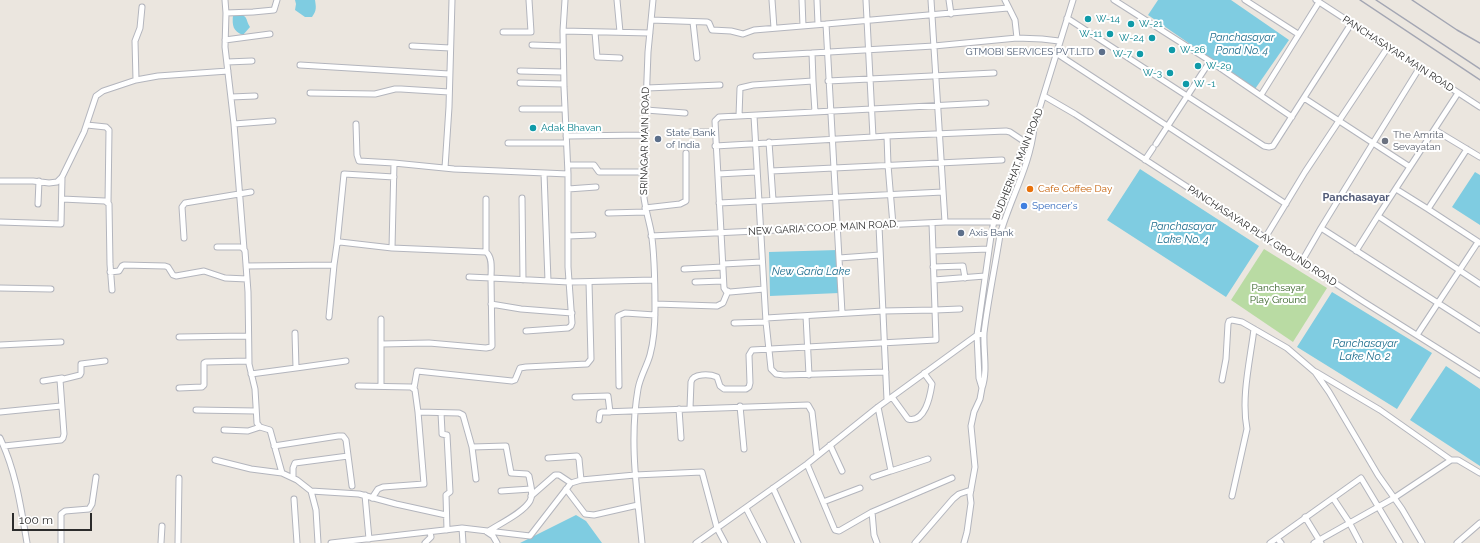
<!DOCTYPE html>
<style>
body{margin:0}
#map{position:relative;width:1480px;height:543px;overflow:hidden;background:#ebe6df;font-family:Raleway,sans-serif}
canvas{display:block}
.scale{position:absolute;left:12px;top:513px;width:80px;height:18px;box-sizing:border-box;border:2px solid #2b2b2b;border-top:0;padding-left:5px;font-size:12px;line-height:14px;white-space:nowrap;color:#2b2b2b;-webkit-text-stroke:3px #fff;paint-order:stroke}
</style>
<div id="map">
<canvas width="1480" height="543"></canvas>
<div class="scale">100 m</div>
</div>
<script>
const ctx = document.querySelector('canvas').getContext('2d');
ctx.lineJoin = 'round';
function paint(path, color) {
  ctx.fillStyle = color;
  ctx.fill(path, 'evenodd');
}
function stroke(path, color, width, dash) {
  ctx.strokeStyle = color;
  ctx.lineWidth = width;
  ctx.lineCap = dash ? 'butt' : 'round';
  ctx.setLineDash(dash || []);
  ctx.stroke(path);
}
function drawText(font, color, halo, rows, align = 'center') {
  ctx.font = font + ' Raleway,sans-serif';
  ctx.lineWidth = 4;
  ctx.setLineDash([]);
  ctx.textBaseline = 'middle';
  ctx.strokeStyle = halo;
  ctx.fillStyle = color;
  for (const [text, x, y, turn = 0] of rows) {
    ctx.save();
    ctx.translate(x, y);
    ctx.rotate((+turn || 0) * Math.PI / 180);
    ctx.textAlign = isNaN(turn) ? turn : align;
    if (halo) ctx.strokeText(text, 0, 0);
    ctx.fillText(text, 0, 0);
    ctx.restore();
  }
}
paint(new Path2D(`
 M 1264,249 L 1327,288 L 1293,342 L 1231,300 Z`), '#b9dba3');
paint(new Path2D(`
 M 295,0 L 315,0 C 316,7 317,10 312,17 L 305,17 L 295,10 L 296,4 Z
 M 1158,0 L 1231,0 L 1289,40 L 1255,89 L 1148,15 Z
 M 238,13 C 249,17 245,19 250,27 L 243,35 C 233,31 232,26 233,15 Z
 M 1140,169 L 1259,246 L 1226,297 L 1107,220 Z
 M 1475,172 L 1480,175 L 1480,225 L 1452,207 Z
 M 838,250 L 839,293 L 770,296 L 769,252 Z
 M 1332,292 L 1432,353 L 1397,409 L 1297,347 Z
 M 1446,366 L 1480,389 L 1480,466 L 1410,420 Z
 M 576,515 L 586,521 L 602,543 L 520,543 Z`), '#7fcce1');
const minor = new Path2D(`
 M 225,0 L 226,13 L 225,47 L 234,124 L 244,249
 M 565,0 L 563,31 L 650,33
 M 617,0 L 620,32
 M 772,0 L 774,28
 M 802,0 L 803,26
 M 817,0 L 818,24
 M 866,0 L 873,137 L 887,136 L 888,165 L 893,225
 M 931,0 L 945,222
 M 949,0 L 951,14
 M 1005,0 L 1015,20 L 1017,38
 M 1114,0 L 1210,61 L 1292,117
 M 1245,0 L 1298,34
 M 1316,0 L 1480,107
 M 226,13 L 253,12 L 274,10 L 277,0
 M 1067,18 L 1264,146 L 1269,147 L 1273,146 L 1351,24
 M 651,20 L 707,22 L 709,23 L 712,30 L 731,31 L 743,34 L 754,30 L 826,24 L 842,313
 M 693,22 L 697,58
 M 826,24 L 1008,8
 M 503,32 L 531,32 L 529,0
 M 595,32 L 597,57 L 620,58
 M 225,40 L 270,34
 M 532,45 L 563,46
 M 412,46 L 450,48
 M 1056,53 L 1286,204
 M 756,56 L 812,53
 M 227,62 L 252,61
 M 300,65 L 449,74
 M 520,71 L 563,72
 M 136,80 L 135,41 L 140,28 L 142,7
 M 813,81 L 812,53 L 934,46 L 1017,38 L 1042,39 L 1059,41
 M 828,81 L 994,73
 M 520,83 L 564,84
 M 647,88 L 720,85
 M 310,93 L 375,94 L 395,89 L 401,89 L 449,92
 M 1458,93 L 1378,216 L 1480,284
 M 1261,95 L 1319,2
 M 1044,96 L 1075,114 L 1364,302 L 1480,375
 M 231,97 L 255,96
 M 1304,98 L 1373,143 L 1420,67
 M 522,109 L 565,109
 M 646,110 L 685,113
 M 739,116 L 740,88 L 753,85 L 813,81 L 815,112
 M 754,116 L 766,322 L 771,369 L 776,374 L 784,375 L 886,372
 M 234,124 L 273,121
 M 356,124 L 357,155 L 359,161 L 394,163
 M 87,125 L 106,127 L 109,130 L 108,203
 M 1435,130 L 1480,157
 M 690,132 L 715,132
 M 566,136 L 645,135
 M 887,136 L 1006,131 L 1010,132 L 1028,144
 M 769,142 L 773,200
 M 508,143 L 566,143
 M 1156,144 L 1210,61
 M 715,146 L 873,137
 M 1467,149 L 1428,209 L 1480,243
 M 1145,160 L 1153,148
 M 568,165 L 594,165 L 599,172 L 643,172
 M 1410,167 L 1373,143 L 1321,228 L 1480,330
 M 445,168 L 449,107 L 452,0
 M 771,171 L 1002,160
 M 544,173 L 548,281
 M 568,174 L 454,169 L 394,163 L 392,248 L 486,252 C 493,257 491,270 491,278 L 569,282 L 654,280
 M 718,174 L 756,172
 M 0,181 L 33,181 L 49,183 L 57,182 L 62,177 L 84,132 L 96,96 L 103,91 L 136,80 L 158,76 L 228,71
 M 568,189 L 596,187
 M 1396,189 L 1428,209
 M 522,198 L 523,280
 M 62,199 L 105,201 L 109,204 L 110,264 L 112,290
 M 486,199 L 486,252
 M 719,203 L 943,192
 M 38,204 L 39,181
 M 645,208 L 680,204 L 686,201 L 686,153
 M 608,213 L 646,212
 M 0,222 L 61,224 L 62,177
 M 879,226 L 887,400
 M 568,236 L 593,235
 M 651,236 L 945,222 L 1004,222
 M 184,238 L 182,207 L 185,203 L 251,192
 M 1265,238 L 1305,172 L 1388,47
 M 337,244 L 344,174 L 394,177
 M 217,247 L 240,247 L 243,248 L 245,251 L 248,292 L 249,364 L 255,389 L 257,423 L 260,427 L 270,430 L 282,473 L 297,480 L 311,491 L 316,510 L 318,543
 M 933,251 L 989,249
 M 1356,251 L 1378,216
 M 839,258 L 880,255
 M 1302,261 L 1321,228
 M 723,264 L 762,262
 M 246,266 L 334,265 L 337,244 L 340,242 L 392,248
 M 933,267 L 963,266 L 965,278
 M 684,269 L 723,267
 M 110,272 L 119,271 L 122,266 L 124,265 L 165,266 L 168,267 L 173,275 L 176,276 L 204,271 L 225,278 L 247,279
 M 934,280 L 985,276
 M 695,282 L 723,281
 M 0,288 L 51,289
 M 764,289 L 730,292 L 726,291 L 724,288 L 715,121 L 719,117 L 986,103
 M 491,304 L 521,309 L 572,313
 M 655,304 L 717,306 L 723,303 L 728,291
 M 806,316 L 809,375
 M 329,317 L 334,265
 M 766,318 L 883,311 L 935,310 L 932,223
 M 734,323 L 766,322
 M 526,331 L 568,328 L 571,326 L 572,323 L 568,267 L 568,174 L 564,87 L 563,31
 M 1417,335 L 1478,242
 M 179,337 L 247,336
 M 382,344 L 429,343 L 486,348 L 491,347 L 492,346 L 491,278 L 469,277
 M 0,345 L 61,342
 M 296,368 L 346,361
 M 1316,372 L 1380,410 L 1451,460
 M 251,374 L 296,368 L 295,333
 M 1222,380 L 1226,359 L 1228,324 L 1229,321 L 1232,320 L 1242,322 L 1287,348 L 1315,372 L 1329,392 L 1378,475 L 1402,509 L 1422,543
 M 43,381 L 62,378
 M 358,386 L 411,387 L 415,390 L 418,412 L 424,484 L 383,487 L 378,489 L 372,498
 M 381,386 L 381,319
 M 619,386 L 618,316 L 625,313 L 655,315
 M 179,388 L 202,387 L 204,385 L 204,363 L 206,362 L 248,361
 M 414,388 L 417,371 L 512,381 L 515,380 L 520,368 L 526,367 L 587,364 L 591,359 L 589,282
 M 982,388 C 988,371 983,351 984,333 C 988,300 995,267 1000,235 C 1010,199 1030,166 1034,128
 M 575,397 L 608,396 L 610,412
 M 892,397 L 908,419 C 925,423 930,397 932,384 L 924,373
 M 740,406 L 744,449
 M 878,407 L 891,471 L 928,459
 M 690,408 L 691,382 C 693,373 710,374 717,377 L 720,386 L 724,389 L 746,389 L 749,387 L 750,383 L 749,355 L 752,350 L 936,340 L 935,310 L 960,309
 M 679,409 L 681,438
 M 196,410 L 255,411
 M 0,412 L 61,406
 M 418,412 L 459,413 L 463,415 L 472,447 L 476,479
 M 441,413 L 442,432 L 442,434 L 447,435 L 450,492 L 446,495 L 447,530
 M 599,420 L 600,413 L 602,412 L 808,405 L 812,412 L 817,455
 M 224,430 L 248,431 L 260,427
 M 0,438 C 16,471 21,508 27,543
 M 830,445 L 842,471
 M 4,446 L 61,440 L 63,438 L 64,434 L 60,380 L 80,375 L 81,373 L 81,364 L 105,361
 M 274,446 L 338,436 L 343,436 L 346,440 L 352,486
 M 472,447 L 506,446 L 511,473 L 527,474 L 529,476 C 530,483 534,494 530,501 C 523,513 499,524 487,532 L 493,536 L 497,543
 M 548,458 L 577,456 L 579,459 L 581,480
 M 215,460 L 251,469 L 282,473
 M 807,464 L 834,528 L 835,530 L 839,531 L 872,512 L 952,478
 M 873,477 L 891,471
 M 293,478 L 293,468 L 295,463 L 348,456
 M 773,488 L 798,543
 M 566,489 L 585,514 L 594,515 L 638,505
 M 311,491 L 359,494 L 396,504 L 446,515
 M 501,491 L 531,489
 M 365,495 L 369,539
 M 531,496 L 555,475 L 559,475 L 571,483
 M 1232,496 L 1247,429 C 1241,397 1250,361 1254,329
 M 1333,498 L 1349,522 L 1360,543
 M 294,499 L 297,543
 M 823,502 L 860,488
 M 746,508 L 764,543
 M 872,512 L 874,535 L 877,543
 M 1305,517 L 1321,543
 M 462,528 L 463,543
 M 1277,538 L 1281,543
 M 61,543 L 61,514 L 65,511 L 89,509 L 92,504 L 96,477
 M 161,543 L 162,526
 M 178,543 L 179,478
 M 331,543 L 462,528 L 530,536 L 571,483 L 581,480 L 635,475 L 702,472 L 717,528 L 725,543
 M 425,543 L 431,537 L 430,532
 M 642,543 C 637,492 629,440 638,389 C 640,377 647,366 650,355 C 654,340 655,324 655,309 C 655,284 655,256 651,231 C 648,216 643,202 643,186 L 648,52 L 653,0
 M 696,543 L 807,464 L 878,407 L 977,335 L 984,334
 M 915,543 L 953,499 L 959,494 L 971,490
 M 964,543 L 967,532 L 971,503 L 970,495 L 975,467 L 971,426 L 974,412 L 980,399 L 982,388 L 979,378 L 977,335 L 991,236 L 994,221 L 1025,142 L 1034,126 L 1073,0
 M 1270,543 L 1361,478 L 1400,543
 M 1314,543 L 1394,498 L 1451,460 L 1458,460 L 1480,473
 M 1457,543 L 1480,523`);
stroke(minor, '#b3b5bd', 7);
stroke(minor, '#fff', 5);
stroke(new Path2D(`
 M 1360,0 L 1480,80
 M 1376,0 L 1480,69
 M 1412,0 L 1457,30 L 1480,43`), '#a3a6b3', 1.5);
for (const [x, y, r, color] of [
 [1088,19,4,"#0f9aa8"],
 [1131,24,4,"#0f9aa8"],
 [1110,34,4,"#0f9aa8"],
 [1152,38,4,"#0f9aa8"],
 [1172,50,4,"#0f9aa8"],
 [1102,52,4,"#5c6f8a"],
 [1140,54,4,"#0f9aa8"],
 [1198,66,4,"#0f9aa8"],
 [1170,73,4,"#0f9aa8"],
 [1186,84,4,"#0f9aa8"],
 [533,128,4,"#0f9aa8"],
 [658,139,4,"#5c6f8a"],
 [1385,141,4,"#6b7280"],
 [1030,189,4,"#e8710a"],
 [1024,206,4,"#3f7fe0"],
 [961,233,4,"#5c6f8a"]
]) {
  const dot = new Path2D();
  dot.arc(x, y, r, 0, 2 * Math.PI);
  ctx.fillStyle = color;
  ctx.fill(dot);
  stroke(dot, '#fff', 1.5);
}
drawText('10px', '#0d838f', '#fff', [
 ["W-14",1096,19],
 ["W-21",1139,24],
 ["W-11",1102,34,"right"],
 ["W-24",1144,38,"right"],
 ["W-26",1180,50],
 ["W-7",1132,54,"right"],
 ["W-29",1206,66],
 ["W-3",1162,73,"right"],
 ["W -1",1194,84],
 ["Adak Bhavan",541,128]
], 'left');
drawText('10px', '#4e5e75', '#fff', [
 ["GTMOBI SERVICES PVT.LTD",1094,52,"right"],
 ["State Bank",666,133],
 ["of India",666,145],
 ["Axis Bank",969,233]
], 'left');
drawText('10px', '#2b2b2b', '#fff', [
 ["PANCHASAYAR MAIN ROAD",1398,54,33],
 ["SRINAGAR MAIN ROAD",645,141,-89],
 ["BUDHERHAT MAIN ROAD",1018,164,-68],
 ["NEW GARIA CO.OP. MAIN ROAD.",823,228,-3],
 ["PANCHASAYAR PLAY GROUND ROAD",1262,236,33]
]);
drawText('10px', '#5b616d', '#fff', [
 ["The Amrita",1393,135],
 ["Sevayatan",1393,147]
], 'left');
drawText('10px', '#c56008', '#fff', [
 ["Cafe Coffee Day",1038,189]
], 'left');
drawText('10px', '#366cbe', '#fff', [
 ["Spencer's",1032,206]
], 'left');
drawText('10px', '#336023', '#fff', [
 ["Panchsayar",1278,288],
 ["Play Ground",1278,300]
]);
drawText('italic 11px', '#1e6d8d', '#fff', [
 ["Panchasayar",1242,38],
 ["Pond No. 4",1242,51],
 ["Panchasayar",1183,227],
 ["Lake No. 4",1183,240],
 ["New Garia Lake",811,272],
 ["Panchasayar",1365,344],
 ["Lake No. 2",1365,357]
]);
drawText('bold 11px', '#515a77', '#fff', [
 ["Panchasayar",1356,198]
]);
</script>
